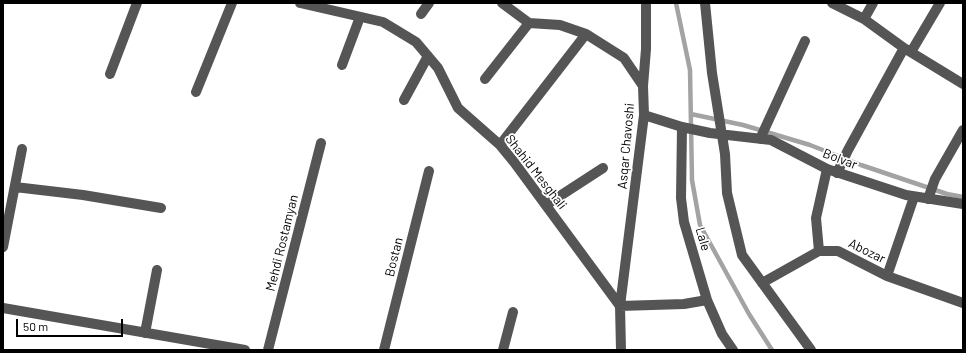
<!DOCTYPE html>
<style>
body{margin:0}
#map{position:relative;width:966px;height:353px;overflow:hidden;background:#fff;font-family:Barlow,sans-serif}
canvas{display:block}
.frame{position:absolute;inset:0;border:4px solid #000;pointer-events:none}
.scale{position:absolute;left:16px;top:319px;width:107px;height:18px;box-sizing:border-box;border:2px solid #000;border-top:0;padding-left:5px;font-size:12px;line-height:14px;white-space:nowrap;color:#000;-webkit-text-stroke:3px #fff;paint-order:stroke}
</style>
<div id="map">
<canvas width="966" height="353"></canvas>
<div class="frame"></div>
<div class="scale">50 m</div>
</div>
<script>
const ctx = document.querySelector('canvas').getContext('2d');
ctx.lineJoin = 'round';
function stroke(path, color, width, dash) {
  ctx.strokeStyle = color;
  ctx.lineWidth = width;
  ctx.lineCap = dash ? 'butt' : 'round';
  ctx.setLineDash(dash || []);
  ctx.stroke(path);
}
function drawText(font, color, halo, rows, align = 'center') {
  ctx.font = font + ' Barlow,sans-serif';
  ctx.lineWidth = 3.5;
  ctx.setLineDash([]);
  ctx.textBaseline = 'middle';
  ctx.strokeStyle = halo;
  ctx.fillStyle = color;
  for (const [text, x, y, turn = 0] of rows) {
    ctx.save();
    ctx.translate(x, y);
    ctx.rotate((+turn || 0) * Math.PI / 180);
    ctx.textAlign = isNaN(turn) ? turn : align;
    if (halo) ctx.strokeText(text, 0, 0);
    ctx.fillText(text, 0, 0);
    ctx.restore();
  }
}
stroke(new Path2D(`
 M 676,3 L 690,70 L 692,180 L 700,225 L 749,314 L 772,350
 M 691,114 L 743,125 L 810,145 L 861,165 L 947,194 L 963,197`), '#a3a3a3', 4.5);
stroke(new Path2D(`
 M 300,3 L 383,22 L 416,42 L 438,68 L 458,108 L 500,145 L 514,162 L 620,306
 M 502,3 L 529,23 L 560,25 L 586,34 L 624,58 L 643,86 L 644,115 L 620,306 L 621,350
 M 705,3 L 712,73 L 725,154 L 727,193 L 742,255 L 811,350
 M 832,3 L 864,19 L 904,48 L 963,84
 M 421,14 L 429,3
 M 864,19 L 873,3
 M 911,52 L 940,3
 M 342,65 L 360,17
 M 110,74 L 137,3
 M 485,79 L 529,23
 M 643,86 L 646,49 L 646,3
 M 196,92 L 232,3
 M 404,100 L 428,56
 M 644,115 L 682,127 L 710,133 L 771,140 L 827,169 L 906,195 L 963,204
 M 682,127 L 681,198 L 684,222 L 707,300 L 722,334 L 733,350
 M 760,139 L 805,41
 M 500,145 L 586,34
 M 837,173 L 848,150 L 904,48
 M 15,187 L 83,195 L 161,208
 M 928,199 L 935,179 L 963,130
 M 546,205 L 603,168
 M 3,247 L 22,149
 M 819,251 L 816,218 L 827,169
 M 887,276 L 914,197
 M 762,283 L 819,251 L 838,251 L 887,276 L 963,303
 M 620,306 L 684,304 L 707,300
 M 3,308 L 245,350
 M 145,333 L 157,270
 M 268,350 L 321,143
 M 384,350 L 429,171
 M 503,350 L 513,312`), '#555', 10);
drawText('13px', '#000', '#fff', [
 ["Asqar Chavoshi",626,146,-85],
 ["Bolvar",840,159,21],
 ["Shahid Mesghali",536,172,52],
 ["Lale",703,239,74],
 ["Mehdi Rostamyan",282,243,-76],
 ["Abozar",867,251,26],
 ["Bostan",394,257,-76]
]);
</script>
